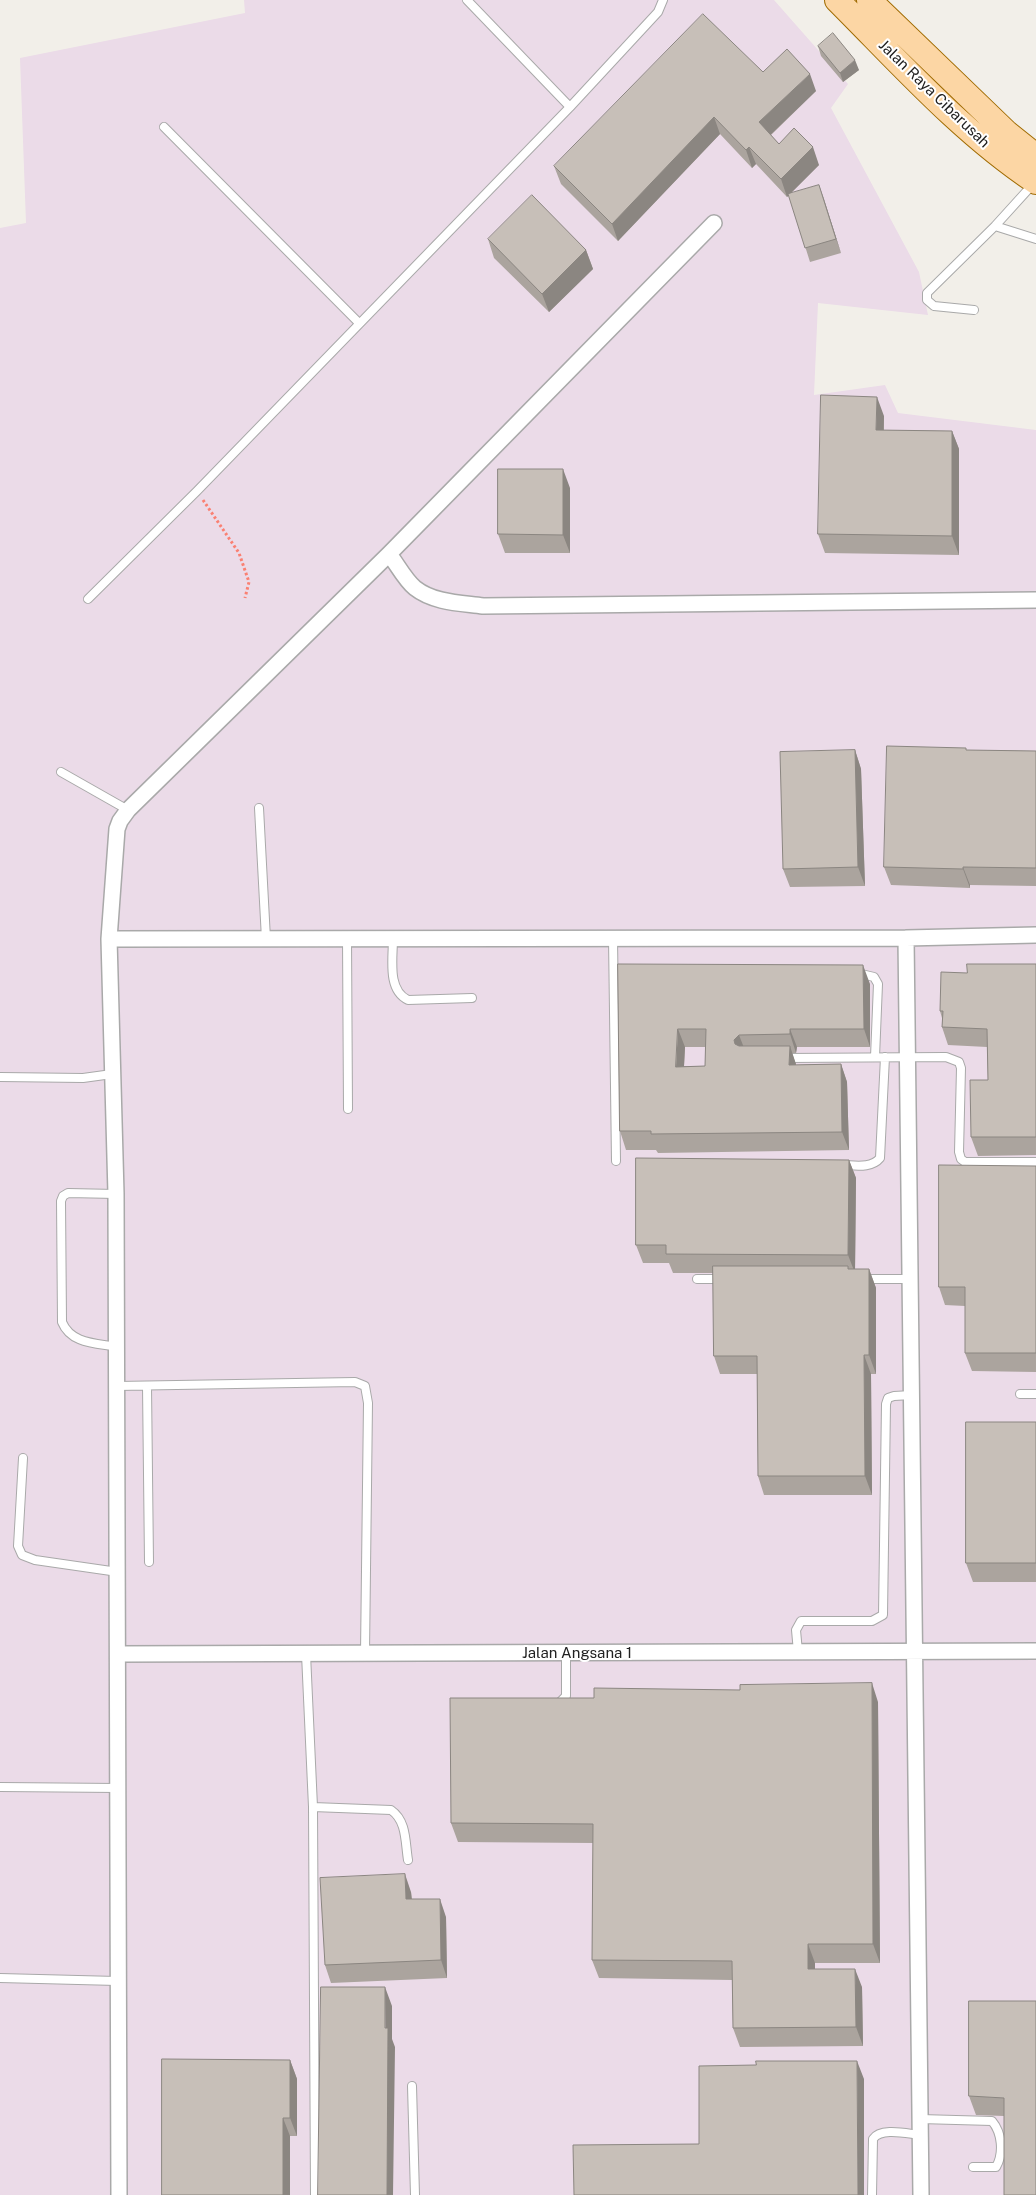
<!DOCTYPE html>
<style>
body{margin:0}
canvas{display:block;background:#f2efe9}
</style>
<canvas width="1036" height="2195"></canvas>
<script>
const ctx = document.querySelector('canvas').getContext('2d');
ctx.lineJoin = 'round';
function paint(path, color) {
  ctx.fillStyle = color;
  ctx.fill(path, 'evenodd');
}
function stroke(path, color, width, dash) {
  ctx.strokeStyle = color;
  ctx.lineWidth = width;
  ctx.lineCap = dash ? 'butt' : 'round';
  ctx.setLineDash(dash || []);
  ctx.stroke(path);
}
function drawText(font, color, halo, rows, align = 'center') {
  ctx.font = font + ' "Public Sans",sans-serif';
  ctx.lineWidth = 4;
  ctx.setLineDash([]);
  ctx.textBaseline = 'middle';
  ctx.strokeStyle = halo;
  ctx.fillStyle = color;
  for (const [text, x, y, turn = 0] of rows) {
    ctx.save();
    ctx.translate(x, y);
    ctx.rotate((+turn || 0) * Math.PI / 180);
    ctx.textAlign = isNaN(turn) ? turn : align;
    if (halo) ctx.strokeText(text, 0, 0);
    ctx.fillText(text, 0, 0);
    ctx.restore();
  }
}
paint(new Path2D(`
 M 244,0 L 774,0 L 848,84 L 831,108 L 919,272 L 928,315 L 818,303 L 814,395 L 885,385 L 898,413 L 1036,430 L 1036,2195 L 0,2195 L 0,228 L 26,223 L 20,58 L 245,13 Z`), '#ebdbe8');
const service = new Path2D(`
 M 467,0 L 570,107
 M 164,127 L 359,323
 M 995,226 L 1036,239
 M 974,310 L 934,306 L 927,300 L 927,293 L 995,226 L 1034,183
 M 88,599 L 197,491 L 570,107 L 658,12 L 663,0
 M 61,772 L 128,810
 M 259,808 L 266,939
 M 347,938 L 348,1109
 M 393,938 C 393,959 387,990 408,1000 L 472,998
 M 613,938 L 616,1161
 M 857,973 L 874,977 L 878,984 L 875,1057
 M 786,1058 L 946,1057 L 959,1062 L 961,1068 L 959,1152 L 961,1159 L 965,1162 L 1036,1162
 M 0,1077 L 83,1078 L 112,1074
 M 841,1165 C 854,1165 871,1169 880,1158 L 885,1057
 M 116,1194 L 68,1193 L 63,1196 L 61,1201 L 62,1322 C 71,1344 96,1343 117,1347
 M 697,1279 L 723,1279
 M 862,1279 L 910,1279
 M 117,1386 L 355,1382 L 365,1386 L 368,1403 L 365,1653
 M 147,1386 L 149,1562
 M 1020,1394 L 1036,1394
 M 23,1458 L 18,1546 L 22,1555 L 35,1560 L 118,1572
 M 798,1652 L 796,1630 L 801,1621 L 872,1621 L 883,1615 L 886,1404 L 888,1398 L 894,1396 L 912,1395
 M 306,1654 L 313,1807 L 315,2195
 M 558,1704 L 566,1696 L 566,1653
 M 0,1787 L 118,1788
 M 313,1807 L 391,1810 C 407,1821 405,1842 408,1860
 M 0,1978 L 117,1981
 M 412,2086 L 415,2195
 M 920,2119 L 992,2121 C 1002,2133 1004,2153 996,2167 L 973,2167
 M 872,2195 L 873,2139 C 881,2127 908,2134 921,2135`);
const minor = new Path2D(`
 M 389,554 C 397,564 405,580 415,588 C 434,603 461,603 483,606 L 1036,600
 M 906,938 L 921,2195
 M 109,939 L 906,938 L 1036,935
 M 119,1654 L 1036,1651
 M 119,2195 L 116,1194 L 109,939 L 117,829 L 120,821 L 128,810 L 389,554 L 714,223`);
const primary = new Path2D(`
 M 837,0 C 900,63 961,132 1036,182
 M 869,0 L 1007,133 L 1036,156`);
stroke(service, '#a9a9a9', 10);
stroke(minor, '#a9a9a9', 18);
stroke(primary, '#a06b00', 26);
stroke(new Path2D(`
 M 203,500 L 239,553 L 249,582 L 245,598`), '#fa8072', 3, [2.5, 2.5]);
stroke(service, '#fff', 8);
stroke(minor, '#fff', 15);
stroke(primary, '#fcd6a4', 24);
paint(new Path2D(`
 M 818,46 L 859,70 L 843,82 L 821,56 Z
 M 763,72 L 816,91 L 771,135 L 779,144 L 819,165 L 790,194 L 819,185 L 841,253 L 810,262 L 789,195 L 787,197 L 756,164 L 752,168 L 720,134 L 618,241 L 561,184 L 554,166 Z
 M 488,239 L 586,250 L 593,269 L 549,312 L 494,258 Z
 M 884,416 L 884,430 L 952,431 L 959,449 L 959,555 L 825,553 L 818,534 Z
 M 570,488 L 570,553 L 505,553 L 498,534 Z
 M 855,750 L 861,769 L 865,886 L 790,887 L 783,869 Z
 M 967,750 L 1036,751 L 1036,886 L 970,885 L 970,888 L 891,885 L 884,867 Z
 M 618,964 L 870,984 L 870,1047 L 797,1047 L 796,1053 L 792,1053 L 796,1065 L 841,1064 L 847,1082 L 849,1150 L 658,1153 L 656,1150 L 626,1150 L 620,1131 ZM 685,1047 L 706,1047 L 705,1066 L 684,1066 Z
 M 1036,964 L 1036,1155 L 978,1156 L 971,1137 L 988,1080 L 987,1047 L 948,1045 L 942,1027 L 942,1018 L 940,1011 L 967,973 Z
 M 849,1160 L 856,1178 L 855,1269 L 869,1269 L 876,1288 L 876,1374 L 871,1374 L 872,1495 L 764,1495 L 758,1476 L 757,1374 L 720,1374 L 714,1356 L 713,1273 L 673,1273 L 669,1263 L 643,1263 L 636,1245 Z
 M 1036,1166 L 1036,1372 L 972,1371 L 965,1353 L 965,1306 L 945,1305 L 939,1287 Z
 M 1036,1422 L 1036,1582 L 973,1582 L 966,1563 Z
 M 878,1702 L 880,1963 L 815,1963 L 815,1969 L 862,1987 L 863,2046 L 740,2047 L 733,2028 L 732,1980 L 599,1978 L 592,1960 L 593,1843 L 458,1842 L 451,1823 Z
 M 411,1892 L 412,1899 L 446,1917 L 447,1978 L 331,1983 L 325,1965 Z
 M 1036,2001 L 1004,2116 L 976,2115 L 969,2096 Z
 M 290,2060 L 297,2079 L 297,2136 L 290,2136 L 162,2195 Z`), '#aba49e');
paint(new Path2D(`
 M 855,60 L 859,70 L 843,82 L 840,73 Z
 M 810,74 L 816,91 L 765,140 L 759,122 Z
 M 714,117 L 720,134 L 618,241 L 612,224 Z
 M 749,147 L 756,164 L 752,168 L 746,150 Z
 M 813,147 L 819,165 L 787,197 L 781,179 Z
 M 819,185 L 824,199 L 841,253 L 836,239 Z
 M 586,250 L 593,269 L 549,312 L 542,294 Z
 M 877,397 L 884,416 L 883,449 L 876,430 Z
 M 952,431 L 959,449 L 959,555 L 952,536 Z
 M 563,469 L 570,488 L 570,553 L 563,535 Z
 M 855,750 L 861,769 L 865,886 L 858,867 Z
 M 963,867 L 970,885 L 970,888 L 963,869 Z
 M 863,965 L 870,984 L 870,1047 L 864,1029 Z
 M 678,1029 L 685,1047 L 683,1085 L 676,1067 Z
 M 790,1029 L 797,1047 L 796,1053 L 790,1034 Z
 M 739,1035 L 746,1053 L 740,1059 L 734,1040 Z
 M 790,1046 L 796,1064 L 796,1083 L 789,1065 Z
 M 841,1064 L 847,1082 L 849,1150 L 842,1132 Z
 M 849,1160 L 856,1178 L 855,1273 L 848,1255 Z
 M 869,1269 L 876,1288 L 876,1374 L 869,1355 Z
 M 864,1355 L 871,1374 L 872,1495 L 865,1476 Z
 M 872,1683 L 878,1702 L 880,1963 L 873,1944 Z
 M 405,1874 L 411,1892 L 413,1917 L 406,1899 Z
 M 440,1899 L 446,1917 L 447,1978 L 441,1960 Z
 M 808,1944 L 815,1963 L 815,1988 L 808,1969 Z
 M 855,1969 L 862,1987 L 863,2046 L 856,2027 Z
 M 385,1987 L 392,2006 L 392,2039 L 395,2047 L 393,2195 L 387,2195 Z
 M 290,2060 L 297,2079 L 297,2136 L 290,2118 Z
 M 857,2061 L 864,2079 L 864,2195 L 858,2195 Z
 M 283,2118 L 290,2136 L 290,2195 L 283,2195 Z`), '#8b8681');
const building = new Path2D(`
 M 703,14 L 763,72 L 787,49 L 810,74 L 759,122 L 779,144 L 794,128 L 813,147 L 781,179 L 749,147 L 746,150 L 714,117 L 612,224 L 554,166 Z
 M 833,33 L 855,60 L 840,73 L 818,46 Z
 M 819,185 L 836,239 L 805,248 L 788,194 Z
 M 532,195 L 586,250 L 542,294 L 488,239 Z
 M 821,395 L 877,397 L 876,430 L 952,431 L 952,536 L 818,534 Z
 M 498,469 L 563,469 L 563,535 L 498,534 Z
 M 887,746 L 966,748 L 966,750 L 1036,751 L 1036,868 L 963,867 L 963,869 L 884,867 Z
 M 855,750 L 858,867 L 783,869 L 780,752 Z
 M 618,964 L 863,965 L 864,1029 L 790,1029 L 790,1034 L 739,1035 L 734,1040 L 735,1044 L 739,1046 L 790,1046 L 789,1065 L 841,1064 L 842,1132 L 651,1134 L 651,1131 L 620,1131 ZM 678,1029 L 706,1029 L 705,1066 L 676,1067 Z
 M 967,964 L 1036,964 L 1036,1137 L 971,1137 L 970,1080 L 988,1080 L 987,1029 L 942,1027 L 943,1011 L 940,1011 L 941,972 L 967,973 Z
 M 636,1158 L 849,1160 L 848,1255 L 666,1254 L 666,1245 L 636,1245 Z
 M 939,1165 L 1036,1166 L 1036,1353 L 965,1353 L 965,1287 L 939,1287 Z
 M 713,1266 L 848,1266 L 848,1269 L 869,1269 L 869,1355 L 864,1355 L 865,1476 L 758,1476 L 757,1356 L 714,1356 Z
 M 966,1422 L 1036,1422 L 1036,1563 L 966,1563 Z
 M 872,1683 L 873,1944 L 808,1944 L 808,1969 L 855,1969 L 856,2027 L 733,2028 L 732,1961 L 592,1960 L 593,1824 L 451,1823 L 450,1698 L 594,1698 L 594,1688 L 740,1690 L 740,1685 Z
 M 405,1874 L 406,1899 L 440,1899 L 441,1960 L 325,1965 L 320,1878 Z
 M 321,1987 L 385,1987 L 385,2028 L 388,2028 L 387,2195 L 318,2195 Z
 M 969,2001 L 1036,2001 L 1036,2195 L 1004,2195 L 1004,2098 L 969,2096 Z
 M 162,2059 L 290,2060 L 290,2118 L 283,2118 L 283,2195 L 162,2195 Z
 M 756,2061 L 857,2061 L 858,2195 L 574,2195 L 573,2145 L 699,2144 L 699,2066 L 756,2065 Z`);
paint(building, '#c7bfb8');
stroke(building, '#8b8681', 1);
drawText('15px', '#222', '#fff', [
 ["Jalan Raya Cibarusah",934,94,44],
 ["Jalan Angsana 1",577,1653]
]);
</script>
